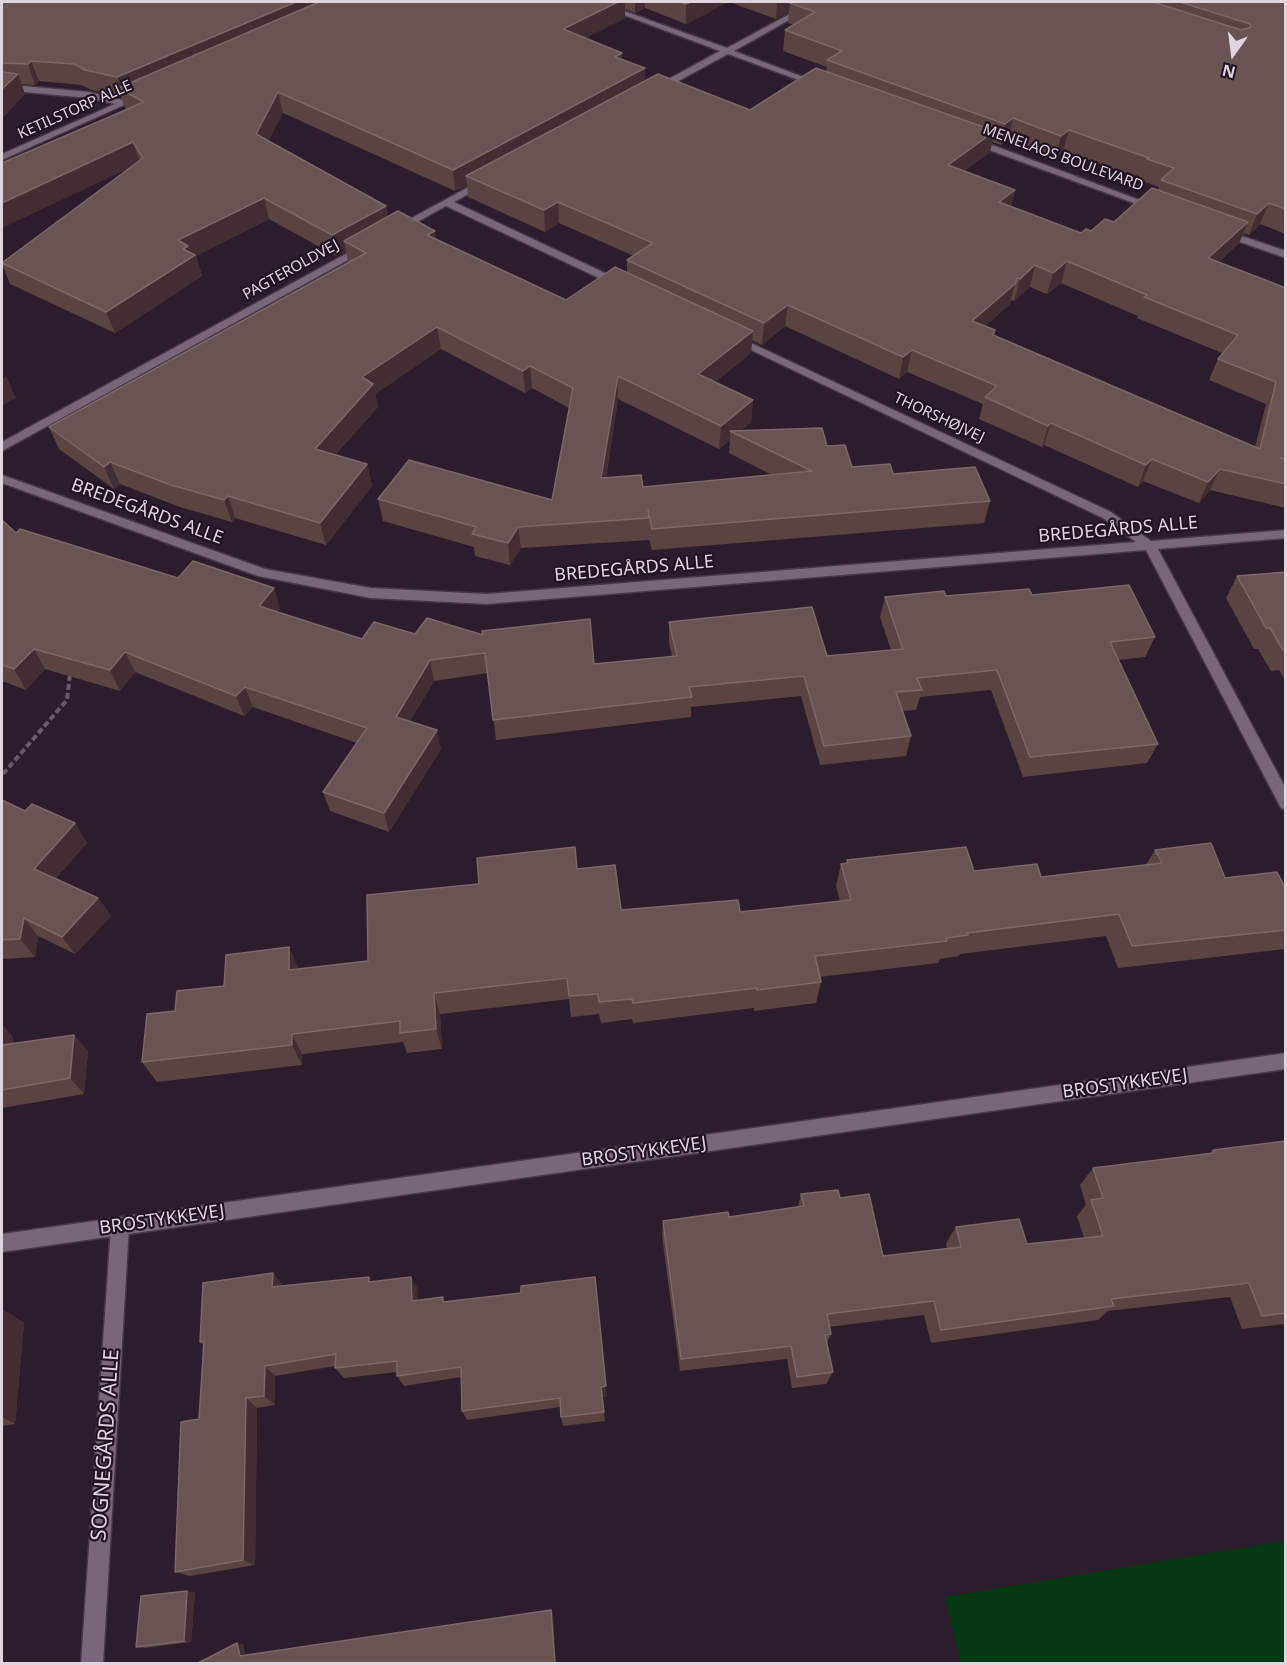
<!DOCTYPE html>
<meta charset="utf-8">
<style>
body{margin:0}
#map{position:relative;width:1287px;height:1665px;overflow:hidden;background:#2c1d2d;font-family:"Noto Sans",sans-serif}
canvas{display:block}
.frame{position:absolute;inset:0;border:3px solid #dfd5df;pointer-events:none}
.north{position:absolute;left:1203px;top:24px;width:60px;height:60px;-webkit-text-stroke:4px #221323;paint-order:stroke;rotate:194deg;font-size:16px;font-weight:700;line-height:24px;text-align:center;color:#dfd5df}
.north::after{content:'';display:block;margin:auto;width:21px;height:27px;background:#dfd5df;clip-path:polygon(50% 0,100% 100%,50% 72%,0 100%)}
</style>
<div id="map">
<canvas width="1287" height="1665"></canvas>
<div class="frame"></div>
<div class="north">N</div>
</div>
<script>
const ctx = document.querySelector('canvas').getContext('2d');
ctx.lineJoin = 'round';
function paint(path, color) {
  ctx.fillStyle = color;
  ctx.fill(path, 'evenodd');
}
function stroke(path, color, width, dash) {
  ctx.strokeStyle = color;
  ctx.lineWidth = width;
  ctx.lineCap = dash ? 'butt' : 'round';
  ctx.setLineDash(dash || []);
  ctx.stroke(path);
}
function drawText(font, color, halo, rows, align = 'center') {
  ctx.font = font + ' "Noto Sans",sans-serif';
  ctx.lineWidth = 4.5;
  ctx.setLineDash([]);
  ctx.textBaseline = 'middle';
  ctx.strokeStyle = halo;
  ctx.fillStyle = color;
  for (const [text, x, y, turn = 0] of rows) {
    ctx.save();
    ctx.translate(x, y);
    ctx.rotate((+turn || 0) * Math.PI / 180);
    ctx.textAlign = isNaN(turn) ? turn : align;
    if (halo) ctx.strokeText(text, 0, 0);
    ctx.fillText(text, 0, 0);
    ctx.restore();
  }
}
paint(new Path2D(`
 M 1285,1541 L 1285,1663 L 961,1663 L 945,1597 Z`), '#043914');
const minor = new Path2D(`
 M 589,2 L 599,2 L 727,48 L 812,2 L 821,2 L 734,51 L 822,84 L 815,86 L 728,54 L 660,91 L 654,91 L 654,87 L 720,51 Z
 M 2,84 L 89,92 L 123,100 L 142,92 L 146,95 L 2,160 L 2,154 L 115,104 L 89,98 L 2,90 Z
 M 970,139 L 976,139 L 1161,208 L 1153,210 L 970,143 Z
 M 485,178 L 488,179 L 488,183 L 454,202 L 624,282 L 624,286 L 616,286 L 446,206 L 399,232 L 390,230 Z
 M 1224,230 L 1286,251 L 1286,258 L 1220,235 L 1219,233 Z
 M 364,244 L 369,247 L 368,249 L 2,451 L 2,442 Z
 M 734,335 L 1111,512 L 1151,541 L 1286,530 L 1286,538 L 1158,549 L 1286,789 L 1286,810 L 1281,808 L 1146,550 L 487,604 L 371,598 L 258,576 L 2,483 L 2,475 L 265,569 L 371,588 L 487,594 L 1136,542 L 1103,518 L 730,340 L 729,338 Z
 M 120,1217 L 126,1220 L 129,1226 L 103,1664 L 81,1664 L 111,1226 L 114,1220 Z`);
const tertiary = new Path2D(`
 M 1286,1053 L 1286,1069 L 2,1252 L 2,1234 Z`);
stroke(minor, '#453845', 3);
stroke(tertiary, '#453845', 3);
stroke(new Path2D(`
 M 3,774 L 67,700 L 70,674`), '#685a68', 4, [6, 3]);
paint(minor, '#786679');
paint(tertiary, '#786679');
paint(new Path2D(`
 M 2,2 L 728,2 L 686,24 L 645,8 L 635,13 L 625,9 L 625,18 L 585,38 L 622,53 L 622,59 L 645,81 L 750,110 L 826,71 L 827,67 L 783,51 L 785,30 L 794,25 L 788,23 L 789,12 L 776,19 L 729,2 L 1286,2 L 1286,234 L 1260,224 L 1249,235 L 1244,233 L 1239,243 L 1219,262 L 1286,288 L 1286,508 L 1210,490 L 1199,503 L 1143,481 L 1138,487 L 1044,445 L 1042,447 L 979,419 L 983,404 L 907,372 L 899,379 L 785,326 L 762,345 L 752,340 L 751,353 L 715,382 L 753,400 L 751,422 L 740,431 L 827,446 L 852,467 L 893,474 L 990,501 L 984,523 L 652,550 L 649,539 L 649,540 L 521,548 L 510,565 L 475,556 L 474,547 L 383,521 L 378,499 L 552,500 L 569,408 L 532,388 L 525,393 L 441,349 L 375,394 L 378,407 L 335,455 L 367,464 L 372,486 L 326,545 L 235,518 L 232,522 L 180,507 L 120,484 L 114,489 L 59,449 L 49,427 L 348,262 L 346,251 L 336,256 L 269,219 L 196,256 L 202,276 L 115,333 L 10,284 L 2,264 L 2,262 L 130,168 L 126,109 L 125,108 L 121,97 L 92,90 L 81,85 L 39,81 L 35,85 L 21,84 L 25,94 L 2,118 ZM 283,113 L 455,191 L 467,185 L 468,197 L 545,232 L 559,223 L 634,256 L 627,260 L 627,273 L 566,300 L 436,239 L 388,217 L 268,141 ZM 1008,139 L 1056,157 L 1063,151 L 1141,178 L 1140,180 L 1159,187 L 1158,190 L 1114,222 L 1091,231 L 1081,233 L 1011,207 L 1015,190 L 964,171 L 990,152 L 992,142 L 1001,145 ZM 1061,283 L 1138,316 L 1137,318 L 1222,353 L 1218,359 L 1209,380 L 1266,404 L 1255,447 L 994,335 L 985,326 L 1009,305 L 1011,300 L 1014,301 L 1030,287 L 1047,294 ZM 618,399 L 719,449 L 730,440 L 729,453 L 772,475 L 643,487 L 606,478 Z
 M 2,520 L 16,533 L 178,578 L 274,588 L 280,609 L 278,612 L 362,639 L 415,634 L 483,635 L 594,664 L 672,656 L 669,643 L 669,622 L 827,656 L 891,650 L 880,617 L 885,597 L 1032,595 L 1155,637 L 1145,657 L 1118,660 L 1158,744 L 1147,763 L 1023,777 L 991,690 L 920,697 L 916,710 L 903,711 L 911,736 L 906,756 L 820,765 L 801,696 L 691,707 L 691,717 L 496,740 L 488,673 L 434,681 L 410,721 L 441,749 L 389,832 L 330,811 L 323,792 L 357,743 L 253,707 L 244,716 L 135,672 L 120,691 L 45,669 L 26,690 L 2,681 Z
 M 1286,572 L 1286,682 L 1279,670 L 1271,671 L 1258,649 L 1254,649 L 1226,598 L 1237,576 Z
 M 2,800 L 25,811 L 75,823 L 87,843 L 56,878 L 98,898 L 111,916 L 75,954 L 38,936 L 35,957 L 2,959 Z
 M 1155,850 L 1225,878 L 1286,889 L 1286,949 L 1118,968 L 1106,936 L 960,954 L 959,956 L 940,959 L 938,963 L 819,977 L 821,982 L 816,1003 L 754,1011 L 754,1008 L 633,1023 L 632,1019 L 601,1023 L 599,1014 L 571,1017 L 569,999 L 440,1014 L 442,1049 L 407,1053 L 403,1042 L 302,1054 L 302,1065 L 157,1082 L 142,1062 L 175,1011 L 224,986 L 368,961 L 479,884 L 577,869 L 621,910 L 740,912 L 840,901 L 836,886 L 841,864 L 846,863 L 847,860 L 1041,877 L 1146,865 Z
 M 2,1024 L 13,1037 L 13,1043 L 88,1051 L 84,1094 L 2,1108 Z
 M 1286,1141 L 1286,1323 L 1284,1324 L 1242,1329 L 1230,1297 L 1108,1311 L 1098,1320 L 931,1343 L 924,1315 L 829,1327 L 831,1334 L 827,1343 L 833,1372 L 826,1384 L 792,1388 L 787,1359 L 680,1371 L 662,1236 L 663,1221 L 729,1217 L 798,1207 L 801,1194 L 840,1198 L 883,1256 L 947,1249 L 946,1243 L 956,1227 L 1027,1244 L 1084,1238 L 1077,1216 L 1086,1205 L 1080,1185 L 1093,1168 L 1209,1154 L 1213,1150 Z
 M 372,1282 L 418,1289 L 418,1300 L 445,1302 L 607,1396 L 602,1397 L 605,1421 L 563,1426 L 561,1417 L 560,1407 L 467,1420 L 462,1411 L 461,1377 L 404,1386 L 397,1376 L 397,1372 L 344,1378 L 335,1368 L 335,1366 L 275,1376 L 275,1405 L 257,1408 L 255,1565 L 190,1576 L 175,1572 L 199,1419 L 203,1345 L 200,1342 L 283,1285 L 283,1286 Z
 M 2,1309 L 24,1323 L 15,1424 L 2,1426 Z
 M 187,1591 L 195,1593 L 191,1642 L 145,1648 L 136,1647 Z`), '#5b4342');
paint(new Path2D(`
 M 296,2 L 346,2 L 121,89 L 117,77 Z
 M 618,2 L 625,2 L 625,18 L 564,49 L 563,29 Z
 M 635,2 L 645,2 L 645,8 L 635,13 Z
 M 691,2 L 728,2 L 686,24 L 686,4 Z
 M 777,2 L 808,2 L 790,3 L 789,12 L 776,19 Z
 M 622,53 L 622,73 L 615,57 Z
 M 31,61 L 39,81 L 35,85 L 28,64 Z
 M 645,68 L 645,89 L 466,176 L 467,185 L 455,191 L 453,170 Z
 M 18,74 L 25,94 L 2,118 L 2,89 Z
 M 278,92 L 283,113 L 261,155 L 256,134 Z
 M 1013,118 L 1008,139 L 1001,145 L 1005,124 Z
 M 1069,130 L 1063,151 L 1056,157 L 1061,136 Z
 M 995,131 L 990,152 L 944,186 L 948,165 Z
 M 133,142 L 140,163 L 2,228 L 2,203 Z
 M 1015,190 L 1010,211 L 999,202 Z
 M 264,198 L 269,219 L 196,256 L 202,276 L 115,333 L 106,312 L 178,240 Z
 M 558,202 L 559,223 L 545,232 L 544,210 Z
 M 1269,203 L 1260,224 L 1249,235 L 1257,214 Z
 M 386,206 L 390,227 L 344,241 L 346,251 L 336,256 L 332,235 Z
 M 1248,222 L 1239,243 L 1200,279 L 1208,258 Z
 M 435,231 L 438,253 L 427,235 Z
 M 1067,261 L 1061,283 L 1047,294 L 1053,273 Z
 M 1035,265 L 1030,287 L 1014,301 L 1020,279 Z
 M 1017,278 L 1009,305 L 967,342 L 972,321 Z
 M 788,305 L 785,326 L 762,345 L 764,323 Z
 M 437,327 L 441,349 L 375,394 L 378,407 L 320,471 L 315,449 L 362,377 Z
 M 753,331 L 751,353 L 697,396 L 698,374 Z
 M 912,350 L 907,372 L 899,379 L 903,357 Z
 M 530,366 L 532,388 L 525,393 L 523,371 Z
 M 6,376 L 16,398 L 2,406 L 2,379 Z
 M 618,376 L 618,399 L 602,500 L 601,478 Z
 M 753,400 L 751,422 L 736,434 L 730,431 L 730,440 L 719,449 L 721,426 Z
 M 1051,423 L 1044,445 L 1042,447 L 1048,426 Z
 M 1152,459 L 1143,481 L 1138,487 L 1146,465 Z
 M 110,462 L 120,484 L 114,489 L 104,467 Z
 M 367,464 L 372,486 L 326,545 L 320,523 Z
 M 1220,469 L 1210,490 L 1199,503 L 1208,482 Z
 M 228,496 L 235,518 L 232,522 L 224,500 Z
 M 518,527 L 521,548 L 510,565 L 508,543 Z
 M 274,588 L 280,609 L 266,626 L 259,606 Z
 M 34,649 L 45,669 L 26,690 L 14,669 Z
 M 125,652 L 135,672 L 120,691 L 110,670 Z
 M 430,660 L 434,681 L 401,736 L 396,717 Z
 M 245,687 L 253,707 L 244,716 L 236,696 Z
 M 437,730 L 441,749 L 389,832 L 384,813 Z
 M 75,823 L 87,843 L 48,887 L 34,869 Z
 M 98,898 L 111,916 L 75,954 L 62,937 Z
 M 24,918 L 38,936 L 35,957 L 20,939 Z
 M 289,947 L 299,969 L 289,970 Z
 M 434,993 L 440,1014 L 442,1049 L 436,1029 Z
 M 2,1024 L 13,1037 L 12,1062 L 2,1051 Z
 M 292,1034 L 302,1054 L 302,1065 L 292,1045 Z
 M 74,1035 L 88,1051 L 84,1094 L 70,1078 Z
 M 273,1273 L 283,1285 L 282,1299 L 272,1287 Z
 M 411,1277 L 418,1289 L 418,1313 L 412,1301 Z
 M 595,1277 L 607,1396 L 602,1397 L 605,1421 L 601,1387 Z
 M 2,1309 L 24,1323 L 15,1424 L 2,1417 Z
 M 265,1366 L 275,1376 L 275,1405 L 264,1396 Z
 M 246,1398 L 257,1408 L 255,1565 L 243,1560 Z
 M 187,1591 L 195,1593 L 191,1642 L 184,1641 Z
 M 551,1610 L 553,1612 L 556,1664 L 555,1664 Z
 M 237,1643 L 243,1644 L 246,1657 L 240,1656 Z`), '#422d32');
const building = new Path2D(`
 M 2,2 L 296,2 L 117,77 L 85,70 L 74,64 L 31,61 L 28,64 L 2,63 Z
 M 319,2 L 618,2 L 563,29 L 622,53 L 615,57 L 645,68 L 453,170 L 278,92 L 256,134 L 386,206 L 332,235 L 264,198 L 178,240 L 188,246 L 183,249 L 195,255 L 106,312 L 2,263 L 143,158 L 133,142 L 2,203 L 2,163 L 144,102 L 118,88 Z
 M 680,2 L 691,2 L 686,4 Z
 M 792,2 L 1153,2 L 1241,30 L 1251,27 L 1250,24 L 1180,2 L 1286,2 L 1286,209 L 1269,203 L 1257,214 L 1161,180 L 1174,168 L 1147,159 L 1149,158 L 1069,130 L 1061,136 L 1013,118 L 1005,124 L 827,60 L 842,51 L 785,30 L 815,12 L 790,3 Z
 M 816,68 L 995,131 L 948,165 L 1015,190 L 999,202 L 1081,233 L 1086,229 L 1091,231 L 1105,219 L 1114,222 L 1152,188 L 1248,222 L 1208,258 L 1286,288 L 1286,459 L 1280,458 L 1286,460 L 1286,484 L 1220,469 L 1208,482 L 1152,459 L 1146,465 L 1051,423 L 1048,426 L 985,397 L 997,386 L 912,350 L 903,357 L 788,305 L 764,323 L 627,260 L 653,243 L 558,202 L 544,210 L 466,176 L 658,74 L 750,110 ZM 1067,261 L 1147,295 L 1144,297 L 1238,335 L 1218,359 L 1276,382 L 1260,449 L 993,335 L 995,330 L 972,321 L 1015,284 L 1017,278 L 1020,279 L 1035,265 L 1053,273 Z
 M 2,72 L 18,74 L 2,89 Z
 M 398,211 L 435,231 L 427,235 L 566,300 L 615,267 L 753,331 L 698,374 L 753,400 L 721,426 L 618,376 L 601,478 L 641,475 L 643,487 L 812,471 L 730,431 L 822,428 L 827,446 L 845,445 L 852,467 L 890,464 L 893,474 L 975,467 L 990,501 L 652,529 L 648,510 L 649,518 L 518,527 L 508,543 L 472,534 L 476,527 L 378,499 L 409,460 L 552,500 L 573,388 L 530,366 L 523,371 L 437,327 L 362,377 L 373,384 L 315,449 L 367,464 L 320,523 L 228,496 L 224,500 L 171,485 L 110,462 L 104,467 L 49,427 L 366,253 L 344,241 Z
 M 2,520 L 16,533 L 20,529 L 178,578 L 193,561 L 274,588 L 259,606 L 362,639 L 374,622 L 415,634 L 427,618 L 483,635 L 482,631 L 590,619 L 594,664 L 677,656 L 669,622 L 812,607 L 827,656 L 903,649 L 885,597 L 944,591 L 946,596 L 1029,589 L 1032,595 L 1129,585 L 1155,637 L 1110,642 L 1158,744 L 1030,757 L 997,670 L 917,678 L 922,690 L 896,692 L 911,736 L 824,746 L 804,676 L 689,687 L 692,697 L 493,720 L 485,653 L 430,660 L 396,717 L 437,730 L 384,813 L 323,792 L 367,728 L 245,687 L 236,696 L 125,652 L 110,670 L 34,649 L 14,669 L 2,665 Z
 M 1286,572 L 1286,650 L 1283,650 L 1270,628 L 1266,628 L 1237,576 Z
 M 2,800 L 25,811 L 32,804 L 75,823 L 34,869 L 98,898 L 62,937 L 24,918 L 20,939 L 2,940 Z
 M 1211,843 L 1225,878 L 1277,872 L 1286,889 L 1286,930 L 1132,946 L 1119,914 L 967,933 L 968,935 L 946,938 L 947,941 L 815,956 L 821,982 L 757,990 L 757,988 L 633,1003 L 632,999 L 599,1002 L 598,994 L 569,996 L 567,978 L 434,993 L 436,1029 L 400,1033 L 400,1021 L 292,1034 L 292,1045 L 142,1062 L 147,1014 L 175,1011 L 177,991 L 224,986 L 226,955 L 289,947 L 289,970 L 368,961 L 367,895 L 479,884 L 477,858 L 575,847 L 577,869 L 615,865 L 621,910 L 738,900 L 740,912 L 851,900 L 841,864 L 848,863 L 847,860 L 966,847 L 974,871 L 1037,864 L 1041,877 L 1162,863 L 1155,850 Z
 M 74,1035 L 70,1078 L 2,1090 L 2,1045 Z
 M 1286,1141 L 1286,1313 L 1262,1316 L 1249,1283 L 1111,1299 L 1114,1306 L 941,1330 L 934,1301 L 827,1314 L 831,1334 L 825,1335 L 833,1372 L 797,1377 L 791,1346 L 681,1359 L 663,1221 L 728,1212 L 729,1217 L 804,1206 L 801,1194 L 838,1190 L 840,1198 L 869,1194 L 883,1256 L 961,1247 L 956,1227 L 1019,1219 L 1027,1244 L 1103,1236 L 1091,1200 L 1103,1198 L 1093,1168 L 1214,1153 L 1213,1150 Z
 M 273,1273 L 272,1287 L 369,1277 L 369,1282 L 411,1277 L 412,1301 L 443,1297 L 443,1302 L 521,1293 L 521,1286 L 595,1277 L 606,1386 L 601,1387 L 604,1412 L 561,1417 L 560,1398 L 462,1411 L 461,1367 L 397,1376 L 397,1361 L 335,1368 L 336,1354 L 265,1366 L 264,1396 L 246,1398 L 243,1560 L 175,1572 L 181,1422 L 199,1419 L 204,1341 L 200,1342 L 203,1283 Z
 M 187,1591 L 184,1641 L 136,1647 L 141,1596 Z
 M 551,1610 L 555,1664 L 196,1664 L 237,1643 L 240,1656 Z`);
paint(building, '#695353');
stroke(building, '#7c6769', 1.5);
drawText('15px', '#dfd5df', '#221323', [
 ["KETILSTORP ALLE",75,110,-24],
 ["MENELAOS BOULEVARD",1063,158,20],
 ["PAGTEROLDVEJ",291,270,-29],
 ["THORSHØJVEJ",939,418,25]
]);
drawText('18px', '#dfd5df', '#221323', [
 ["BREDEGÅRDS ALLE",147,512,20],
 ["BREDEGÅRDS ALLE",1118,530,-5],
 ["BREDEGÅRDS ALLE",634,569,-5],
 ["BROSTYKKEVEJ",1125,1084,-8],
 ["BROSTYKKEVEJ",644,1152,-8],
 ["BROSTYKKEVEJ",162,1220,-8]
]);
drawText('21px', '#dfd5df', '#221323', [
 ["SOGNEGÅRDS ALLE",106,1445,-86]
]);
</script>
